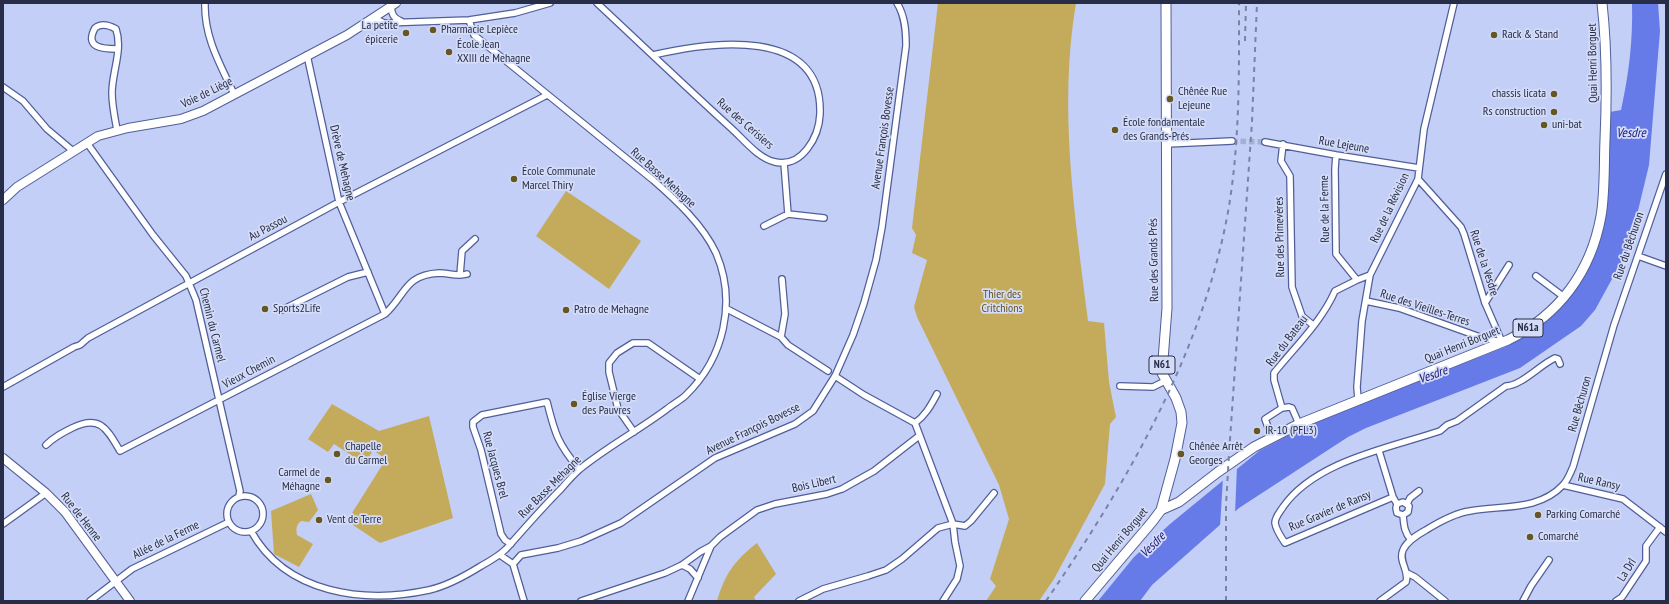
<!DOCTYPE html>
<meta charset="utf-8">
<style>
body{margin:0}
#map{position:relative;width:1669px;height:604px;overflow:hidden;background:#c3cff6;font-family:"PT Sans Narrow",sans-serif}
canvas{display:block}
.frame{position:absolute;inset:0;border:4px solid #272d47;pointer-events:none}
</style>
<div id="map">
<canvas width="1669" height="604"></canvas>
<div class="frame"></div>
</div>
<script>
const ctx = document.querySelector('canvas').getContext('2d');
ctx.lineJoin = 'round';
function paint(path, color) {
  ctx.fillStyle = color;
  ctx.fill(path, 'evenodd');
}
function stroke(path, color, width, dash) {
  ctx.strokeStyle = color;
  ctx.lineWidth = width;
  ctx.lineCap = dash ? 'butt' : 'round';
  ctx.setLineDash(dash || []);
  ctx.stroke(path);
}
function drawText(font, color, halo, rows, align = 'center') {
  ctx.font = font + ' "PT Sans Narrow",sans-serif';
  ctx.lineWidth = 3.5;
  ctx.setLineDash([]);
  ctx.textBaseline = 'middle';
  ctx.strokeStyle = halo;
  ctx.fillStyle = color;
  for (const [text, x, y, turn = 0] of rows) {
    ctx.save();
    ctx.translate(x, y);
    ctx.rotate((+turn || 0) * Math.PI / 180);
    ctx.textAlign = isNaN(turn) ? turn : align;
    if (halo) ctx.strokeText(text, 0, 0);
    ctx.fillText(text, 0, 0);
    ctx.restore();
  }
}
paint(new Path2D(`
 M 938,3 L 1076,3 C 1058,109 1075,216 1088,321 L 1104,323 L 1109,382 L 1116,417 L 1110,424 L 1105,484 L 1054,579 L 1039,601 L 986,601 L 996,586 L 990,579 L 1009,519 L 999,485 L 917,317 L 914,307 L 927,260 L 912,253 L 916,235 L 912,228 Z
 M 566,191 L 641,241 L 609,289 L 536,236 Z
 M 332,404 L 379,431 L 429,416 L 453,518 L 380,543 L 347,521 L 386,459 L 373,450 L 365,464 L 334,444 L 328,452 L 308,439 Z
 M 311,494 L 318,510 L 309,522 L 301,521 C 296,525 296,529 297,535 L 313,544 L 299,567 L 274,554 L 271,511 Z
 M 757,543 L 776,574 L 754,597 L 756,601 L 717,601 C 725,574 734,561 757,543 Z`), '#c4aa5b');
paint(new Path2D(`
 M 1632,3 L 1658,3 L 1660,31 L 1649,165 L 1629,248 L 1595,310 L 1581,326 L 1520,368 L 1366,428 L 1348,437 L 1239,508 L 1152,585 L 1140,601 L 1098,601 L 1134,557 L 1170,524 L 1259,451 L 1310,424 L 1505,347 C 1514,342 1524,338 1532,332 C 1570,307 1595,266 1604,222 L 1610,112 L 1621,110 C 1629,74 1633,40 1632,3 Z`), '#667be8');
paint(new Path2D(`
 M 1237,466 L 1235,514 L 1220,527 L 1223,478 Z`), '#c3cff6');
stroke(new Path2D(`
 M 1232,141 L 1265,142`), '#a4afd3', 5.5, [5.5, 3]);
const street = new Path2D(`
 M 205,3 C 204,37 220,64 234,94
 M 597,3 C 642,45 687,88 732,129 C 744,140 758,158 775,162 C 802,168 819,137 820,114 C 823,25 709,42 653,55
 M 391,7 C 392,14 393,18 401,21
 M 374,18 L 384,23 L 469,20 L 515,13 L 550,3
 M 307,55 L 339,202 L 385,314
 M 3,87 L 23,101 L 47,129 L 73,151
 M 117,130 C 115,119 112,105 112,93 C 112,72 123,50 116,29 C 109,25 101,23 95,28 C 84,48 103,49 117,49
 M 1265,142 L 1336,155 L 1419,168
 M 87,143 L 153,235 L 186,276 L 196,300 L 240,491 L 239,496
 M 1166,144 L 1232,141
 M 1283,144 L 1281,161 L 1290,176 L 1292,287 L 1302,316 L 1313,325
 M 1336,155 L 1335,169 L 1336,254 L 1357,280
 M 784,163 L 788,214
 M 1418,179 L 1461,227 L 1464,234 L 1485,303 L 1502,342
 M 764,226 L 788,214 L 824,218
 M 1638,256 L 1666,266
 M 460,275 L 462,251 L 475,239
 M 1536,276 L 1564,297
 M 1366,301 L 1399,308 L 1480,337 L 1501,342
 M 1485,303 L 1509,265
 M 727,309 L 781,337 L 785,314 L 782,279
 M 282,310 L 348,277 L 368,272
 M 781,337 L 788,345 L 828,371
 M 835,376 L 864,395 L 915,423 L 953,524 L 955,542 L 960,566 L 957,579 L 943,601
 M 1120,386 L 1153,387 L 1165,381
 M 3,387 L 74,347 L 80,345 L 88,338 L 339,202 L 547,95
 M 1358,399 L 1357,387 L 1362,321 L 1370,275 L 1418,179 L 1424,129 L 1454,3
 M 915,423 C 926,415 931,405 937,394
 M 1299,424 L 1292,408 L 1289,407 L 1282,408 L 1274,380 L 1274,373 C 1295,347 1322,321 1335,291 L 1357,280 L 1370,275
 M 634,432 L 618,409 L 609,372 L 609,363 L 617,353 L 633,343 L 648,343 L 700,379
 M 1272,438 L 1265,419 L 1282,408
 M 46,445 C 54,437 62,433 72,428 C 100,414 107,429 120,451 L 385,314 C 406,295 404,275 439,273 C 448,273 458,277 467,274
 M 1379,451 L 1393,497 L 1397,504
 M 1563,485 L 1623,499 L 1666,532
 M227 514a18 18 0 1 1 36 0a18 18 0 1 1-36 0Z
 M 1393,497 L 1285,543 C 1281,537 1276,530 1275,523 C 1275,517 1280,512 1283,507 C 1315,461 1389,448 1440,431 L 1447,425 L 1457,421 L 1506,386 C 1521,386 1541,364 1555,358 L 1558,359 L 1560,364
 M 1397,504 L 1403,502 L 1409,506 L 1408,512 L 1403,515
 M 1397,504 L 1396,508 L 1397,513 L 1403,515
 M 1407,504 L 1410,498 L 1419,491
 M 1403,515 C 1404,525 1404,532 1411,540
 M 3,524 L 46,493
 M 251,531 C 286,594 364,604 429,590 C 447,586 465,576 481,566 C 490,561 499,556 506,549 C 524,529 542,508 561,489 C 567,482 573,475 580,469 C 607,447 639,430 667,409 C 673,404 681,400 686,395 C 724,358 737,302 716,253 C 703,225 676,200 653,180 L 474,35 L 469,20
 M 511,544 L 505,540 L 501,534 L 481,450 L 473,427 L 473,422 L 482,415 L 547,402 C 555,434 558,444 579,469
 M 500,555 L 513,564 L 521,555 L 558,548 L 581,541 L 621,523 L 715,458 L 795,424 L 813,411 L 835,376 L 853,335 L 864,303 L 876,260 L 882,227 L 906,46 C 906,31 905,16 897,3
 M 513,564 L 524,601
 M 682,565 L 690,569 L 698,578
 M 1407,573 L 1415,577 L 1445,601
 M 90,601 L 132,569 L 229,522
 M 581,601 L 665,573 L 682,565 L 700,552 L 711,546 L 720,537 L 757,510 L 775,504 L 827,494 L 842,489 L 874,471 L 919,436
 M 688,601 L 711,546
 M 799,601 L 823,589 L 868,576 L 886,570 L 902,559 L 938,528 L 953,524 L 965,526 L 971,521 L 994,493
 M 1380,601 L 1406,582 C 1410,571 1398,562 1403,550 C 1407,541 1417,535 1426,530 C 1439,522 1455,513 1470,511 C 1502,505 1539,511 1563,485 C 1568,480 1570,473 1573,467 L 1614,325 L 1666,174
 M 1523,601 L 1531,586 L 1549,560
 M 1616,601 L 1622,597 L 1646,561 L 1646,546 L 1660,527`);
const secondary = new Path2D(`
 M 3,200 L 17,187 L 98,136 L 128,128 L 181,119 L 203,111 L 347,35 L 396,3
 M 3,458 L 46,493 L 65,512 L 130,601`);
const primary = new Path2D(`
 M 1161,510 L 1175,459 L 1182,423 L 1181,412 L 1176,398 L 1162,373 L 1167,308 L 1166,3
 M 1085,601 L 1152,522 L 1161,510 L 1179,502 L 1218,472 L 1254,447 L 1299,424 L 1508,340 C 1559,315 1591,272 1601,216 C 1605,194 1604,163 1605,140 C 1607,94 1607,48 1602,3`);
stroke(street, '#515f99', 8);
stroke(secondary, '#515f99', 10);
stroke(primary, '#515f99', 11);
stroke(street, '#fff', 5.5);
stroke(secondary, '#fff', 8);
stroke(primary, '#fff', 9);
stroke(new Path2D(`
 M 1245,41 L 1246,3
 M 1046,601 C 1126,484 1202,354 1228,212 C 1240,143 1239,73 1239,3
 M 1226,601 L 1226,505 L 1229,454 L 1252,122 L 1257,3`), '#7983a4', 2, [5, 5]);
for (const [x, y, r, color] of [
 [433,30,4,"#655623"],
 [406,33,4,"#655623"],
 [1494,35,4,"#655623"],
 [449,52,4,"#655623"],
 [1554,94,4,"#655623"],
 [1170,99,4,"#655623"],
 [1554,112,4,"#655623"],
 [1544,125,4,"#655623"],
 [1115,130,4,"#655623"],
 [514,179,4,"#655623"],
 [265,309,4,"#655623"],
 [566,310,4,"#655623"],
 [574,404,4,"#655623"],
 [1257,431,4,"#655623"],
 [337,454,4,"#655623"],
 [1181,454,4,"#655623"],
 [328,480,4,"#655623"],
 [1538,515,4,"#655623"],
 [319,520,4,"#655623"],
 [1530,537,4,"#655623"]
]) {
  const dot = new Path2D();
  dot.arc(x, y, r, 0, 2 * Math.PI);
  ctx.fillStyle = color;
  ctx.fill(dot);
  stroke(dot, '#d4dcf7', 1.5);
}
for (const [x, y, w] of [
 [1528,328,30],
 [1162,365,26]
]) {
  const box = new Path2D();
  box.roundRect(x - w / 2, y - 9, w, 18, 3);
  ctx.fillStyle = '#d4dcf7';
  ctx.fill(box);
  stroke(box, '#272d47', 1);
}
drawText('bold 11px', '#272d47', null, [
 ["N61a",1528,328],
 ["N61",1162,365]
]);
drawText('12px', '#272d47', '#d4dcf7', [
 ["La petite",398,26,"right"],
 ["épicerie",398,40,"right"],
 ["Pharmacie Lepièce",441,30],
 ["Rack & Stand",1502,35],
 ["École Jean",457,45],
 ["XXIII de Mehagne",457,59],
 ["Chênée Rue",1178,92],
 ["Lejeune",1178,106],
 ["chassis licata",1546,94,"right"],
 ["Rs construction",1546,112,"right"],
 ["École fondamentale",1123,123],
 ["des Grands-Prés",1123,137],
 ["uni-bat",1552,125],
 ["École Communale",522,172],
 ["Marcel Thiry",522,186],
 ["Sports2Life",273,309],
 ["Patro de Mehagne",574,310],
 ["Église Vierge",582,397],
 ["des Pauvres",582,411],
 ["IR-10 (PFL3)",1265,431],
 ["Chapelle",345,447],
 ["du Carmel",345,461],
 ["Chênée Arrêt",1189,447],
 ["Georges",1189,461],
 ["Carmel de",320,473,"right"],
 ["Méhagne",320,487,"right"],
 ["Parking Comarché",1546,515],
 ["Vent de Terre",327,520],
 ["Comarché",1538,537]
], 'left');
drawText('12px', '#272d47', '#d4dcf7', [
 ["Quai Henri Borguet",1593,63,-91],
 ["Voie de Liège",207,93,-26],
 ["Rue des Cerisiers",745,124,41],
 ["Avenue François Bovesse",883,138,-82],
 ["Rue Lejeune",1344,145,10],
 ["Drève de Mehagne",342,163,77],
 ["Rue Basse Mehagne",663,178,42],
 ["Rue de la Révision",1390,208,-65],
 ["Rue de la Ferme",1325,209,-91],
 ["Au Passou",268,228,-28],
 ["Rue des Primevères",1280,237,-91],
 ["Rue du Bêchuron",1629,246,-71],
 ["Rue des Grands Prés",1154,260,-91],
 ["Rue de la Vesdre",1484,263,72],
 ["Rue des Vieilles-Terres",1425,308,18],
 ["Chemin du Carmel",212,325,76],
 ["Rue du Bateau",1287,341,-53],
 ["Quai Henri Borguet",1462,345,-22],
 ["Vieux Chemin",249,372,-28],
 ["Rue Bêchuron",1580,404,-74],
 ["Avenue François Bovesse",753,429,-26],
 ["Rue Jacques Brel",495,465,75],
 ["Rue Ransy",1599,482,13],
 ["Bois Libert",814,484,-13],
 ["Rue Basse Mehagne",550,487,-45],
 ["Rue Gravier de Ransy",1330,511,-23],
 ["Rue de Henne",81,517,52],
 ["Allée de la Ferme",166,540,-26],
 ["Quai Henri Borguet",1120,540,-50],
 ["La Drî",1627,570,-58]
]);
drawText('12px', '#635219', '#d4dcf7', [
 ["Thier des",1002,295],
 ["Critchions",1002,309]
]);
drawText('italic 13px', '#1a1879', '#d4dcf7', [
 ["Vesdre",1631,133],
 ["Vesdre",1433,375,-20],
 ["Vesdre",1153,545,-46]
]);
</script>
